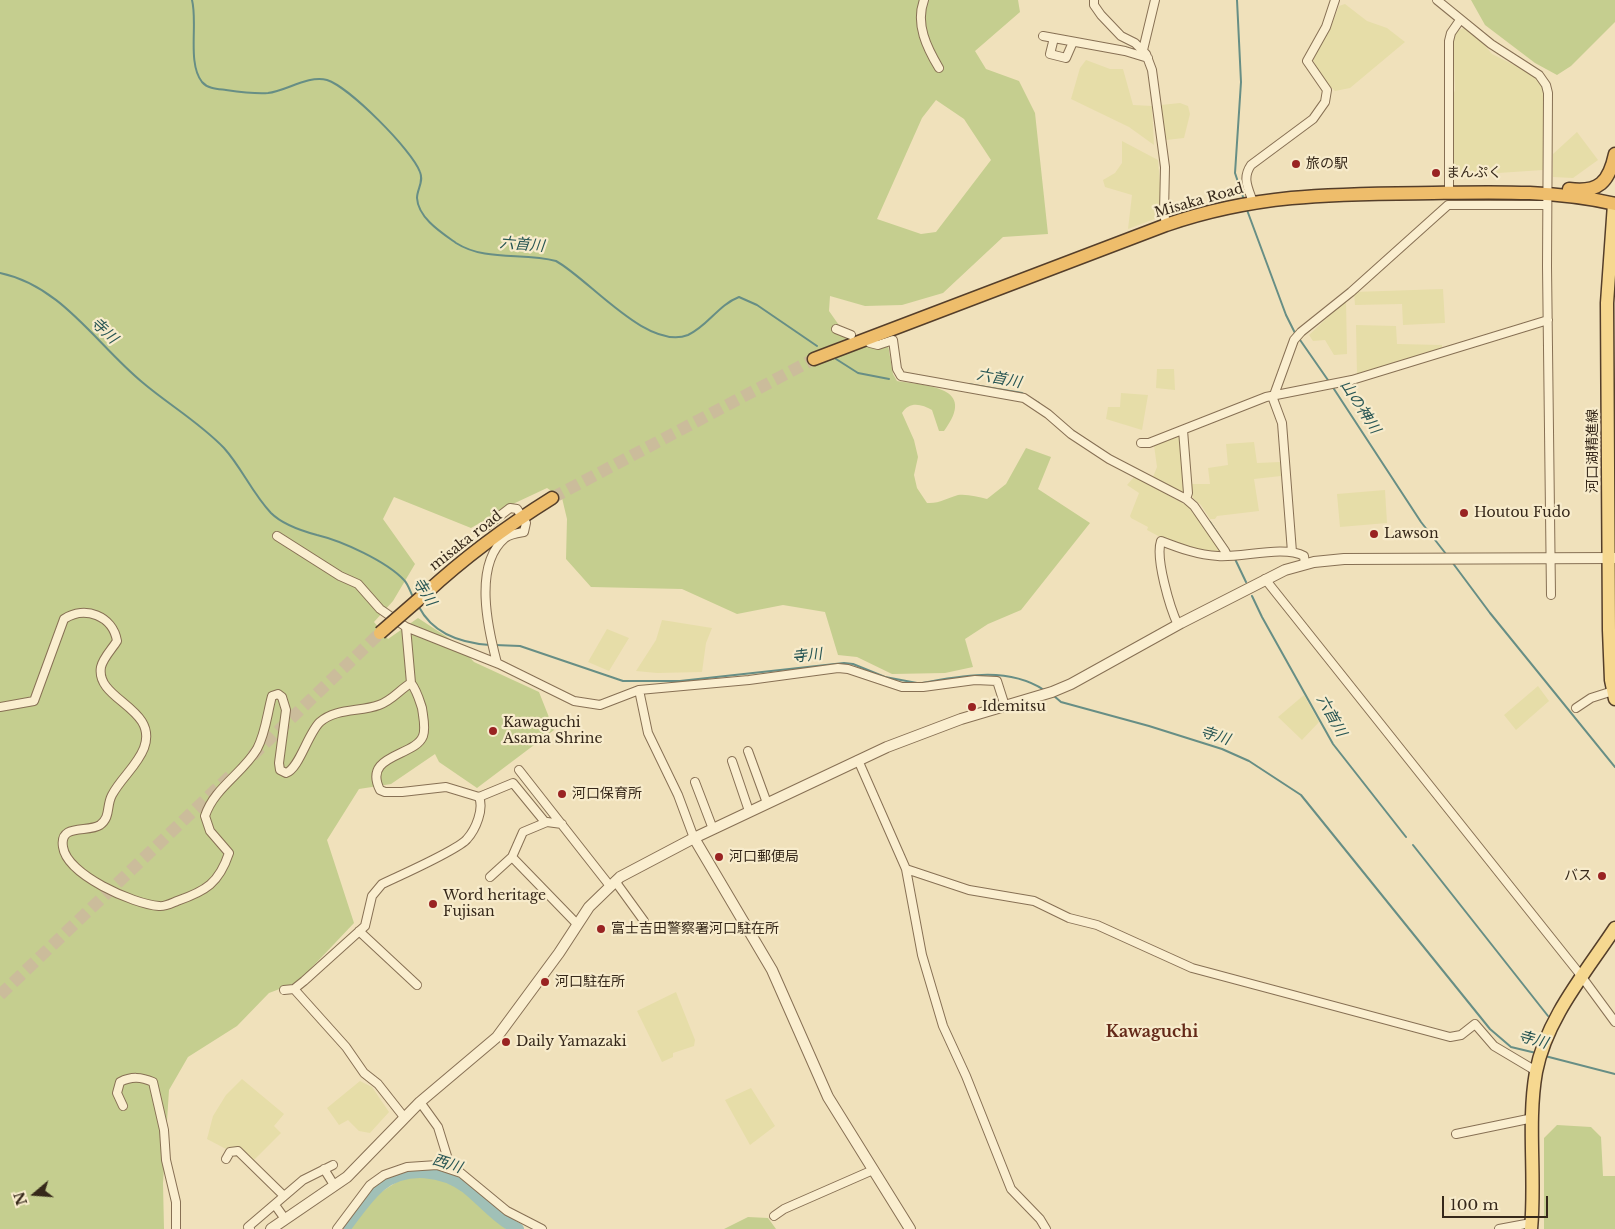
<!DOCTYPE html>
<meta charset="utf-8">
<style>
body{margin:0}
#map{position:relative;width:1615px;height:1229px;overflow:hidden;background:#f0e1bb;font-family:"Libre Baskerville",serif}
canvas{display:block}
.north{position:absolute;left:10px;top:1169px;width:50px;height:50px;-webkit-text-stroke:4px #f7ebcb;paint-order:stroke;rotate:252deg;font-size:14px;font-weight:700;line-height:20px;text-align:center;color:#36281a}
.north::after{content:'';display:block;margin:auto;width:18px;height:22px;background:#36281a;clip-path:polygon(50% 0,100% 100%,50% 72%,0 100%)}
.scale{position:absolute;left:1442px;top:1196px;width:106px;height:22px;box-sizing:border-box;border:2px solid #36281a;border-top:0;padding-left:6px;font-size:15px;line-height:18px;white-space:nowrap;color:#36281a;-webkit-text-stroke:4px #f7ebcb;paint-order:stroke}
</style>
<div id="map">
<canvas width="1615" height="1229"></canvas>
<div class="north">N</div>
<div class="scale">100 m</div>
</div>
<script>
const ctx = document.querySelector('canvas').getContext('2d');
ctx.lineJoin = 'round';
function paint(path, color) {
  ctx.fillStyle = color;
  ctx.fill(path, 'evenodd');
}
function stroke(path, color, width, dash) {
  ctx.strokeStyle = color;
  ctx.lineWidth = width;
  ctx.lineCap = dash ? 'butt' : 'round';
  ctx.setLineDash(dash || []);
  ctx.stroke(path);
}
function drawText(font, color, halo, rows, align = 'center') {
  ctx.font = font + ' "Libre Baskerville","Noto Sans JP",serif';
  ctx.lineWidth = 4.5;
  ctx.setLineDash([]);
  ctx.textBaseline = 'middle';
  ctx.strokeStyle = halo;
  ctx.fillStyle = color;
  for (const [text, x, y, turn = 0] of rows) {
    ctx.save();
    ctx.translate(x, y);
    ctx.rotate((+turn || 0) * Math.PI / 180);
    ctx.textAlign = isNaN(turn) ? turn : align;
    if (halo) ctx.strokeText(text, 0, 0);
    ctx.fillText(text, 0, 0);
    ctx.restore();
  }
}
paint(new Path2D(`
 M 1345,4 L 1367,21 L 1387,28 L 1405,42 L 1350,88 L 1335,91 L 1324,81 L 1313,60 L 1331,26 L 1339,6 Z
 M 1464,28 L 1481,41 L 1492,54 L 1532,74 L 1543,84 L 1545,90 L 1543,170 L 1453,176 L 1452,98 L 1455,90 L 1453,41 L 1455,32 Z
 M 1086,60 L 1110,69 L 1123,69 L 1133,105 L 1152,106 L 1154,145 L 1129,127 L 1071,99 L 1080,68 Z
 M 1180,103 L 1188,106 L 1190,114 L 1184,138 L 1166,140 L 1161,105 Z
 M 1577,132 L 1598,160 L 1573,178 L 1553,177 L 1553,154 Z
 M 1122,141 L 1158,160 L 1161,195 L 1157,218 L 1128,229 L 1132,195 L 1105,187 L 1103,180 L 1115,173 L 1122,163 Z
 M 1443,289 L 1445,323 L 1403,325 L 1402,304 L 1355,305 L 1354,292 Z
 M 1346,300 L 1347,354 L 1334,355 L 1325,340 L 1313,341 L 1309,335 Z
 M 1356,325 L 1396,326 L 1397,344 L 1442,345 L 1442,351 L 1357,375 Z
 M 1157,369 L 1174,369 L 1175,390 L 1156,388 Z
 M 1121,393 L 1148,395 L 1142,430 L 1106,419 L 1108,407 L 1120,407 Z
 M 1180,433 L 1185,491 L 1183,493 L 1153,477 L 1157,467 L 1154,445 Z
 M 1254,442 L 1257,463 L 1280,462 L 1281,476 L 1254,479 L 1259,511 L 1217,516 L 1215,519 L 1210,519 L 1201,505 L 1193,498 L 1191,484 L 1210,484 L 1208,468 L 1228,465 L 1226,444 Z
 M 1134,477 L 1190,507 L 1221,550 L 1220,553 L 1185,546 L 1162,538 L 1147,530 L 1148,527 L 1131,518 L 1130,516 L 1139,493 L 1127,485 Z
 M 1385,490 L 1387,523 L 1340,527 L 1337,494 Z
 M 662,620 L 712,628 L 706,643 L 702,672 L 657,673 L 636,671 L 656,640 Z
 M 607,629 L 629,638 L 609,671 L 588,662 Z
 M 1538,686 L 1549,701 L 1516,730 L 1504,715 Z
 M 1304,695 L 1319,722 L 1302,740 L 1278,717 Z
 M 676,992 L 695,1040 L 694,1046 L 673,1053 L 673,1057 L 662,1062 L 637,1011 Z
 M 242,1079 L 284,1114 L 274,1126 L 281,1133 L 253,1161 L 240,1147 L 226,1149 L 207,1139 L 213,1116 L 226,1095 Z
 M 360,1081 L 372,1087 L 389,1112 L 370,1133 L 359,1131 L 348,1120 L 339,1125 L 327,1108 Z
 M 751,1088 L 775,1126 L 750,1145 L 725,1100 Z`), '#e6dda8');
paint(new Path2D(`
 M 0,0 L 1018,0 L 1020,12 L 975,51 L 986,69 L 1019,81 L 1035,113 L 1048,234 L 1003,237 L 943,293 L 902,305 L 865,306 L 830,296 L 829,311 L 848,338 L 811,353 L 817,364 L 866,345 L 888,345 L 893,374 L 897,381 C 927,386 978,386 944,431 L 939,431 L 932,410 C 922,404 909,401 902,413 L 914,440 L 918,457 L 914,475 L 917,488 L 927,503 C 939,504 947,498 958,495 C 968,494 978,497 987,499 L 1006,484 L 1026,448 L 1051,457 L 1038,489 L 1090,523 L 1021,610 L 988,624 L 965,639 L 973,667 L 945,673 L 892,674 L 857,657 L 838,655 L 825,612 L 783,605 L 737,614 L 682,589 L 591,587 L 566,559 L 567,519 L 562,498 L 547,488 L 515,503 L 471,528 L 394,497 L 383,519 L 415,564 L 393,601 L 374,622 L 388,639 L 418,618 L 456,643 L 474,662 L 539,692 L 554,730 L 477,788 L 439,762 L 435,754 L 391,784 L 359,789 L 327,840 L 354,923 L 298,982 L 269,993 L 237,1026 L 188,1057 L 169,1090 L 163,1183 L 164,1229 L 0,1229 ZM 936,100 L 964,119 L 991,160 L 936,232 L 921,234 L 877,219 L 922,118 Z
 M 1471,0 L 1615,0 L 1615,22 L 1571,66 L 1557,75 L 1535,63 L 1485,25 Z
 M 1557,1125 L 1591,1127 L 1601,1137 L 1603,1176 L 1615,1176 L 1615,1229 L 1544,1229 L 1544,1138 Z
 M 447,1172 L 488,1201 L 506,1229 L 348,1229 L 375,1196 L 406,1176 Z
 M 748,1217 L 768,1218 L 776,1229 L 724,1229 Z`), '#c5ce8f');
stroke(new Path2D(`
 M 192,0 C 198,23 187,63 202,82 C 208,89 218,89 226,90 C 240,92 254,94 268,93 C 286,91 308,75 327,80 C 349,87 412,150 420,172 C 424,182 417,189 417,198 C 418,218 442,233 456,243 C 486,262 523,252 556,261 C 589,279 647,351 688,335 C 708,326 718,305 739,297 L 757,305 L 817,346
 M 1237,0 L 1241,82 L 1235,173 L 1244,200
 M 1247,210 L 1286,315 L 1295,333
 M 0,273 C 62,286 96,344 142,382 C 169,405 199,422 224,448 C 242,468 252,493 271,513 C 282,524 302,531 317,535 C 342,541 386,561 404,580 C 408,584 410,591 413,597
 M 1298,337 L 1330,383
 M 836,359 L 858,373 L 889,379
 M 968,384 L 1022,393 L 1039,403
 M 1332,386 L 1421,522 L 1446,554
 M 1070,429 L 1114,458
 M 1210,522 L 1230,552
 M 1235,559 L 1246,582
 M 1452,562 L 1490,613 L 1615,767
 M 1252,596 L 1262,617 L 1333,744 L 1406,837
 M 419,607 C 433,634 461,643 490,645
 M 495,645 L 520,646 L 623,681 L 680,681 L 844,663 L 853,664 L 885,677 L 917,683
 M 922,683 C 962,676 1007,666 1044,690
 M 1054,696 L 1061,702 L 1149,726 L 1222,749 L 1249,761 L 1301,795 L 1490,1029 L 1511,1047 L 1536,1053
 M 1413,845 L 1548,1016
 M 1545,1056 L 1615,1074`), '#678e85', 2);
stroke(new Path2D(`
 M 344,1229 C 356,1214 367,1196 381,1185 C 407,1165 443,1170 467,1188 C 483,1201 499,1220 518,1229`), '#a0c0b7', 12);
stroke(new Path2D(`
 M 552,498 L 814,359
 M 252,756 L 380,633
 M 0,995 L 230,776`), '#cbbc9b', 12, [12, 6]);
const minor = new Path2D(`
 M 924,0 C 915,24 927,48 939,68
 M 1094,0 L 1094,5 L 1101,15 L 1121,36 L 1135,43 L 1146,54 L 1152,70 L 1165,167 L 1164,212 L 1166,225
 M 1437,0 L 1491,44 L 1539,75 L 1546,85 L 1548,93 L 1547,266 L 1551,595
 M 1043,36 L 1125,51 L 1148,58
 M 1054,38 L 1050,54 L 1066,58 L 1073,42
 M 1143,50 L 1155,0
 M 1449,192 L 1449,41 L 1451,33 L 1460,20
 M 1253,202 C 1248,188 1242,178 1251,165 L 1313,119 L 1325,102 L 1327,90 L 1307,61 L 1326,27 L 1335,0
 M 836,329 L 851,335
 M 870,343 L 878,345 L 893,340 L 897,369 L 901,376 L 1024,398 L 1048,414 L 1071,434 L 1109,459 L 1186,499 L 1194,506 L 1225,551 L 1227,556
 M 1274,395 L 1294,340 L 1301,332 L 1351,292 L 1448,205 L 1547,205
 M 1272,396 L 1282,423 L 1292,552
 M 1183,430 L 1188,493 L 1186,499
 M 1141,443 L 1149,443 L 1266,397 L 1352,380 L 1548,320
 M 484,528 L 510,508 L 517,509 L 526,523 L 524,532 C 518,533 510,534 505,538 C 473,565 488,629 497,663
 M 277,536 L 340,576 L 358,584 L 380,609 L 406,627 L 499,664 L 574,701 L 600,705 L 639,690 L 749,680 L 838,668 L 848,669 L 902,687 L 923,687 L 975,680 L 997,681 L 1005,706
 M 1265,579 L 1579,973 L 1615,1022
 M 1178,625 C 1170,608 1155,558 1161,541 C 1179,548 1198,555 1218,556 C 1241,558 1284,545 1304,556 L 1305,564
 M 411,683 C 417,691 419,699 422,708 C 423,716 426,728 423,736 C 415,757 362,754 380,790 L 385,792 L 402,792 L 446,787 L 479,797 L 513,783 L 545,822
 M 639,690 L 648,733 L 678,795 L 694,838
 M 0,707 L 34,701 L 64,619 C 85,605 113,616 117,641 C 112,649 103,658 101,667 C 95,700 159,708 144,748 C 137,766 121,778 112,795 C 106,806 111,817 100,825 C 88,833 59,823 63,847 C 67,875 133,904 159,906 C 164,907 172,903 177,901 C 206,891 219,883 229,853 L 210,831 L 205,816 C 214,788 243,773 257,749 C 266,732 267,714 272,696 L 278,694 L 282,697 L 286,710 L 279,763 L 280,770 L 286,773 C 299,769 308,733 320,722 C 336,708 360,712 379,705 C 393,700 399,690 411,683 L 406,627
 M 1576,708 L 1591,698 L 1613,691
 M 748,751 L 767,803
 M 858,760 L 906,869 L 922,955 L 943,1026 L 966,1076 L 1011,1189 L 1040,1219 L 1046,1229
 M 732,761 L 749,811
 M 519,770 L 610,886
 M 695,782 L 713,829
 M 512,857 L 577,924
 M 906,869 L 969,890 L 1034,901 L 1069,918 L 1097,925 L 1192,968 L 1450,1037 L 1461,1035 L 1475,1024 L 1494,1046 L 1536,1071
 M 490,877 L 512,857 L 523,832 L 547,822 L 562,824
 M 615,881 L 644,921
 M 359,931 L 417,985
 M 294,989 L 346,1047 L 364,1073 L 378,1084 L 404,1117
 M 284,990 L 294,989 L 304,981 L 365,926 L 372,896 L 382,884 C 399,876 458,850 467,839 C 476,829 484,809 479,797
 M 420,1102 L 438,1127 L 451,1169
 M 123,1106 L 117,1093 L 120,1082 C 132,1076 141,1077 153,1082 L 164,1130 L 166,1160 L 176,1202 L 176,1229
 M 1456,1134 L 1533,1118
 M 226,1159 L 230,1152 L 238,1151 L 283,1195
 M 324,1169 L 334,1185
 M 275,1205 L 285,1219
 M 774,1216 L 784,1209 L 873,1170
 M 250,1229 L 248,1227 L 303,1180 L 333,1165
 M 337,1229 L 370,1185 L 384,1175 L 407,1167 L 437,1165 L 461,1173 L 507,1211 L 542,1229
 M 1499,1229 L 1531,1223`);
const tertiary = new Path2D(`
 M 694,838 L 772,970 L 828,1097 L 910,1229
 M 271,1229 L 347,1177 L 420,1102 L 497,1037 L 559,953 L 589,907 L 620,877 L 694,838 L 887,747 L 961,719 L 1052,692 L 1071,684 L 1181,623 L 1285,570 L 1314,562 L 1344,559 L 1615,558`);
const primary = new Path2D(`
 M 1614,204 L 1607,303 L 1609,630 L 1611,680 L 1615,699
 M 1531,1229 C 1536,1177 1527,1123 1536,1072 C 1546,1019 1586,972 1615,928`);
const trunk = new Path2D(`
 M 1569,189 C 1599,193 1609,182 1615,154
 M 814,359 L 1166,225 C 1258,193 1338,194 1433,193 C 1494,192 1555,190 1615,204
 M 426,593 C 465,557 507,526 552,498`);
stroke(minor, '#877054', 10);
stroke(tertiary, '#877054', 12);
stroke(primary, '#543e2a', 15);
stroke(trunk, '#543e2a', 15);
stroke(minor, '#faeecf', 8);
stroke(tertiary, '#faeecf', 10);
stroke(primary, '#f6d890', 12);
stroke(trunk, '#eebd6b', 12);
const trunkBridge = new Path2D(`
 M 380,633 L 426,593`);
stroke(trunkBridge, '#543e2a', 15, []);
stroke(trunkBridge, '#eebd6b', 12);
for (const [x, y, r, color] of [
 [1296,164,5,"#992322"],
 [1436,173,5,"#992322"],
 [1464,513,5,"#992322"],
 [1374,534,5,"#992322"],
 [972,707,5,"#992322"],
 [493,731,5,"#992322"],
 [562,794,5,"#992322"],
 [719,857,5,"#992322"],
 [1602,876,5,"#992322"],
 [433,904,5,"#992322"],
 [601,929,5,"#992322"],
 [545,982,5,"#992322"],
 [506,1042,5,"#992322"]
]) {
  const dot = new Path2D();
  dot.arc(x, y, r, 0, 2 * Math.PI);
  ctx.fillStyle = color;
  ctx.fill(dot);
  stroke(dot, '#f7ebcb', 2);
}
drawText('14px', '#36281a', '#f7ebcb', [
 ["旅の駅",1306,164],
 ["まんぷく",1446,173],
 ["Houtou Fudo",1474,513],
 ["Lawson",1384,534],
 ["Idemitsu",982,707],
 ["Kawaguchi",503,723],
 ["Asama Shrine",503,739],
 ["河口保育所",572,794],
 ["河口郵便局",729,857],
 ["バス",1592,876,"right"],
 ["Word heritage",443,896],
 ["Fujisan",443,912],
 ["富士吉田警察署河口駐在所",611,929],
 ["河口駐在所",555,982],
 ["Daily Yamazaki",516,1042]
], 'left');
drawText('14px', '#36281a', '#f7ebcb', [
 ["Misaka Road",1199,201,-16],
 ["河口湖精進線",1593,451,-90],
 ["misaka road",466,541,-38]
]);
drawText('italic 15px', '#285654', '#f7ebcb', [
 ["六首川",522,245,5],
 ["寺川",104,331,43],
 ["六首川",999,379,11],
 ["山の神川",1360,407,57],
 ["寺川",424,592,58],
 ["寺川",807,656,-6],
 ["六首川",1331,716,61],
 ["寺川",1215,736,18],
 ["寺川",1533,1040,16],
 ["西川",447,1164,18]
]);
drawText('bold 16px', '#642918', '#f7ebcb', [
 ["Kawaguchi",1152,1032]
]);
</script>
